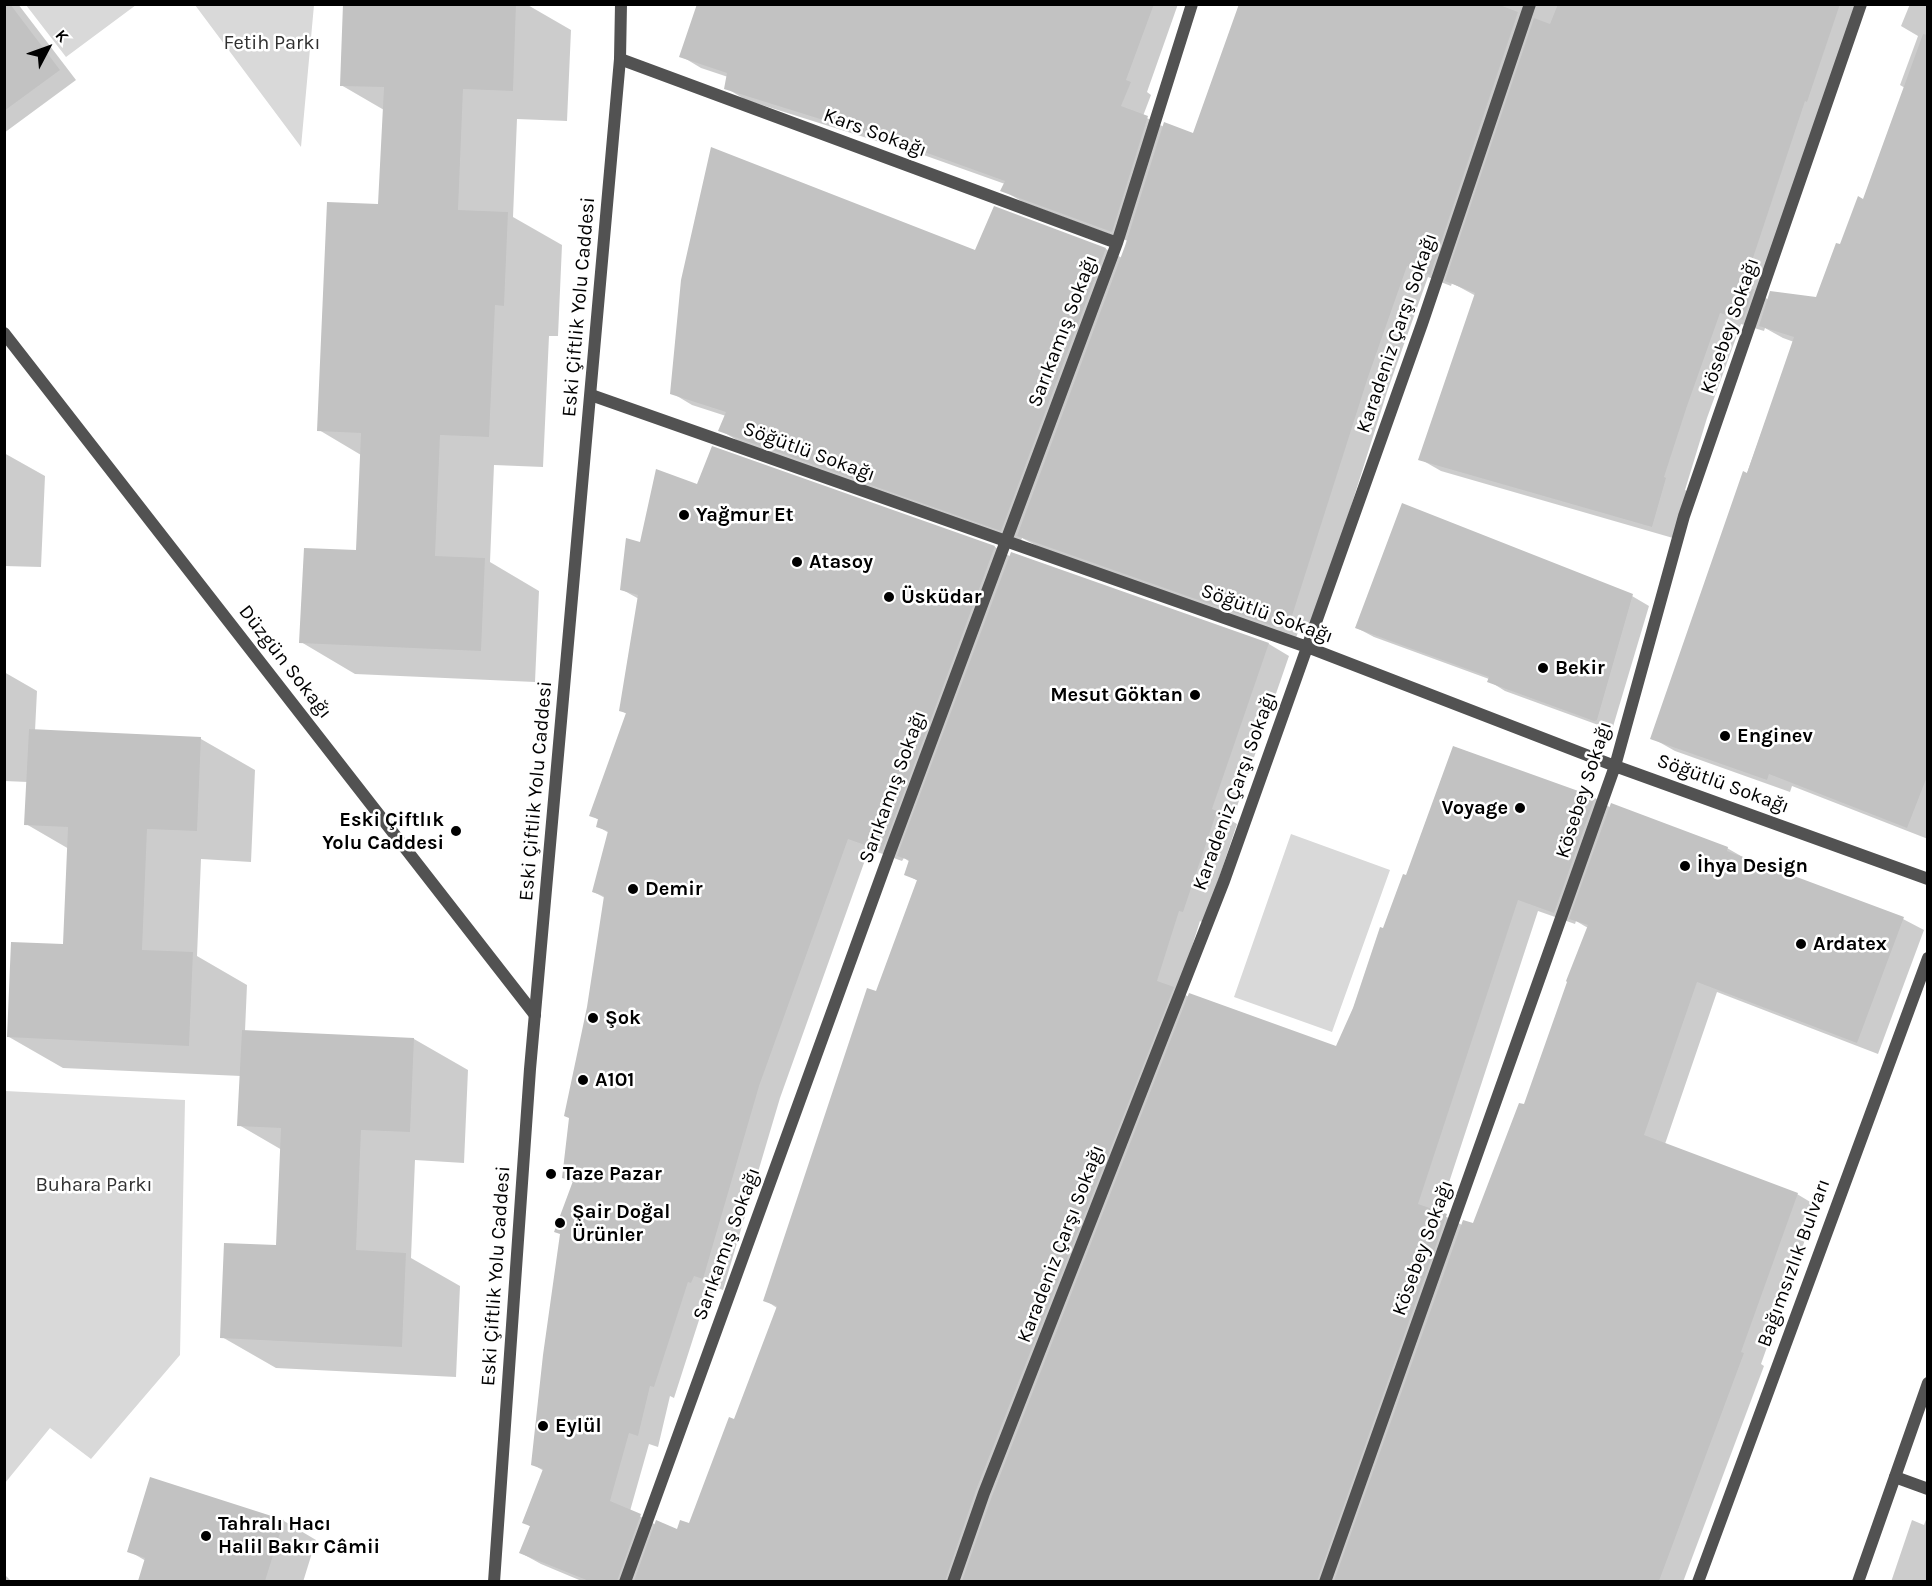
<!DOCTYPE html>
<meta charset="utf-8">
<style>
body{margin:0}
#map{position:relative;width:1932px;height:1586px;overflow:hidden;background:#fff;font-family:Karla,sans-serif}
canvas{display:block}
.frame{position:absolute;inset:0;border:6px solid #000;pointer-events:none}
.north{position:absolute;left:18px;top:18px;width:60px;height:60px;-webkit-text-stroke:4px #fff;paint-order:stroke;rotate:49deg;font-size:16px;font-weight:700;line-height:24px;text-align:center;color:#000}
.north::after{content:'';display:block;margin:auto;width:21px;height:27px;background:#000;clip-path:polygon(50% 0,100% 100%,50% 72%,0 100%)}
</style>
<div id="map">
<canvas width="1932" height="1586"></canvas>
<div class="frame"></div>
<div class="north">K</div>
</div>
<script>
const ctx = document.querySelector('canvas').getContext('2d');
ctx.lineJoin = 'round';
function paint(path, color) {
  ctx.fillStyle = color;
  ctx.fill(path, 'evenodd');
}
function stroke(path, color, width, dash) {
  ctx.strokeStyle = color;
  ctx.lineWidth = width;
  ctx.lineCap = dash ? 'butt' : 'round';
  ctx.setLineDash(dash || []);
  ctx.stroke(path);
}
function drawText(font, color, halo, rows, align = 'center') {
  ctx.font = font + ' Karla,sans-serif';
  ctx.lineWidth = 5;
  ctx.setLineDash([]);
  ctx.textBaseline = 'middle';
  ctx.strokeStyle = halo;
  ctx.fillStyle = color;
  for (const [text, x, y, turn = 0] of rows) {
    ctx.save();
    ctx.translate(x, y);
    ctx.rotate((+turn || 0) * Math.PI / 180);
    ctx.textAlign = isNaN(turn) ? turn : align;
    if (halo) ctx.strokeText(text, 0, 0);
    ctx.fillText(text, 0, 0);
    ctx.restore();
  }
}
paint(new Path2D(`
 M 26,5 L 136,5 L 66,57 Z
 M 195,5 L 314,5 L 301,147 Z
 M 1291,834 L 1390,870 L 1332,1032 L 1234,997 Z
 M 5,1091 L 185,1100 L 180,1355 L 91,1459 L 50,1428 L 5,1483 Z`), '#d9d9d9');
paint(new Path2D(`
 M 4,4 L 18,4 L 76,80 L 4,133 Z
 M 345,4 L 526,4 L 571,30 L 567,121 L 517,119 L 513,217 L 562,245 L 558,336 L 549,336 L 543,467 L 494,465 L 490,562 L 539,591 L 535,682 L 355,674 L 301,642 L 357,551 L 361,455 L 319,430 L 380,206 L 384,110 L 341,85 Z
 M 698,4 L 1178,4 L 1147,92 L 1151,95 L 1143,116 L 1164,127 L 1193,135 L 1241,4 L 1855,4 L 1764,297 L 1769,300 L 1817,299 L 1864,201 L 1905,88 L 1900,85 L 1918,36 L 1901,26 L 1910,4 L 1928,4 L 1928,839 L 1792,786 L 1790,792 L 1675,751 L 1652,738 L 1794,342 L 1783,338 L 1765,328 L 1764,331 L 1741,324 L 1707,418 L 1685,490 L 1687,491 L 1673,538 L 1441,471 L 1420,459 L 1476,296 L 1452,283 L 1451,286 L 1428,277 L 1388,389 L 1312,630 L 1300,626 L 1296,638 L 1039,547 L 1022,538 L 1021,541 L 740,442 L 720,430 L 726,416 L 692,405 L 672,393 L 976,252 L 995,208 L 1106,249 L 1122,258 L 1128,241 L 1023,202 L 1002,190 L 1005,184 L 887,142 L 886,144 L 746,100 L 726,88 L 728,77 L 701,68 L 681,56 Z
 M 713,448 L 995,547 L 1011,557 L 1012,553 L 1269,644 L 1289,656 L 1232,821 L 1237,824 L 1204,923 L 1200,921 L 1178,991 L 1189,997 L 1337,1048 L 1407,877 L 1454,747 L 1595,798 L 1611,808 L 1727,848 L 1748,860 L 1903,919 L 1924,930 L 1878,1054 L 1717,992 L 1665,1144 L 1797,1194 L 1817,1206 L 1761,1364 L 1764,1366 L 1683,1582 L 584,1582 L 541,1564 L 521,1553 L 531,1527 L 524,1522 L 544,1471 L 532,1464 L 574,1183 L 564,1177 L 605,898 L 594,892 L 609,833 L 597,826 L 599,820 L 591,815 L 627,714 L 620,710 L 639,599 L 621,589 L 642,544 L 698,486 ZM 869,849 L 902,861 L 904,858 L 910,862 L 906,874 L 918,881 L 765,1300 L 777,1308 L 735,1421 L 690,1525 L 678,1531 L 656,1525 L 630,1511 L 649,1444 L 658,1447 L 670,1396 L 674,1398 L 708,1292 L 712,1294 L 715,1287 L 723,1290 L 780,1098 ZM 1538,911 L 1575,924 L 1576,921 L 1588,928 L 1525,1106 L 1474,1225 L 1462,1225 L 1439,1213 Z
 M 4,453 L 45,476 L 41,567 L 4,566 Z
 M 1632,596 L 1649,606 L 1612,730 L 1505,691 L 1489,681 L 1489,679 L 1374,637 L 1357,628 Z
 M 4,672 L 37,691 L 35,731 L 201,739 L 255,770 L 251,862 L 201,859 L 197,956 L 247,985 L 245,1031 L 414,1039 L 468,1070 L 464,1163 L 415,1160 L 411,1258 L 460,1286 L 456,1377 L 276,1368 L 222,1337 L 278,1247 L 282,1150 L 239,1125 L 241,1076 L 63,1068 L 9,1037 L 65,946 L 69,849 L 26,824 L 28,782 L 4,781 Z
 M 151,1479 L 284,1521 L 316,1540 L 303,1582 L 139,1582 L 146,1561 L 129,1551 Z
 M 1928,1514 L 1928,1582 L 1891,1582 L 1912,1520 L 1924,1525 Z
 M 4,1574 L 12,1582 L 4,1582 Z`), '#0003');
paint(new Path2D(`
 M 4,4 L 10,4 L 60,70 L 4,111 Z
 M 343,4 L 516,4 L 513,91 L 463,89 L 458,210 L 508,212 L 504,306 L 495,305 L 489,437 L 440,435 L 435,556 L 485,558 L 481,651 L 299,643 L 304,548 L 356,550 L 361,433 L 317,431 L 327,202 L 378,204 L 384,87 L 340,86 Z
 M 697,4 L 1154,4 L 1126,80 L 1131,82 L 1121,106 L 1148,116 L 1112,232 L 1000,191 L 1005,181 L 866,131 L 865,133 L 724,89 L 727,73 L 679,57 Z
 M 1239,4 L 1497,4 L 1518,12 L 1430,275 L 1407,266 L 1368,377 L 1291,619 L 1279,615 L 1275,627 L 1017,536 L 1125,246 L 1164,122 L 1193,133 Z
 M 1558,4 L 1840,4 L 1807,102 L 1805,101 L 1743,288 L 1754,289 L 1743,320 L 1720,313 L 1687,406 L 1664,477 L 1666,478 L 1652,527 L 1418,460 L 1475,293 L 1445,281 L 1534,18 L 1550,24 Z
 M 1923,34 L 1928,35 L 1928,774 L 1907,828 L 1769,774 L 1767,780 L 1650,739 L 1743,471 L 1747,473 L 1794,337 L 1759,326 L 1770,291 L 1816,297 L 1836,243 L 1840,244 L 1858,196 L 1863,199 Z
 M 711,147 L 975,250 L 994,206 L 1106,248 L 1001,531 L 718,431 L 726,412 L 670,394 L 681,280 Z
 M 712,446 L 995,546 L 882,851 L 848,839 L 759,1086 L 703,1279 L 694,1276 L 691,1283 L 688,1282 L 654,1387 L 650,1386 L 638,1436 L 629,1433 L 610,1501 L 641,1514 L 617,1581 L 589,1581 L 519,1553 L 530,1526 L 522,1523 L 543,1469 L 531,1465 L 543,1355 L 560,1234 L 554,1232 L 573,1181 L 562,1178 L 569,1118 L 564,1116 L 587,1007 L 604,896 L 592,892 L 608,831 L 596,827 L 598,819 L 589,816 L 626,713 L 619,711 L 638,595 L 620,590 L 626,538 L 640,542 L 656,469 L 697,484 Z
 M 1402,503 L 1633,594 L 1597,720 L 1594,721 L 1487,682 L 1489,677 L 1355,628 Z
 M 1011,552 L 1269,643 L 1212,809 L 1217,811 L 1183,912 L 1179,911 L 1157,981 L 1174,987 L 976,1490 L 945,1581 L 634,1581 L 656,1520 L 677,1529 L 680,1520 L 689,1523 L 729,1417 L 734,1419 L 777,1306 L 763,1301 L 867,988 L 876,991 L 917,880 L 904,875 L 909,860 L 897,856 Z
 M 29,729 L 201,737 L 197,831 L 147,829 L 142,950 L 193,952 L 189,1046 L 7,1037 L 11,942 L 63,944 L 68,827 L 24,825 Z
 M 1453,746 L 1595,797 L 1554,913 L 1518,900 L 1418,1204 L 1447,1214 L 1317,1581 L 962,1581 L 992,1496 L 1189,993 L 1336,1046 L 1353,1008 L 1380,927 L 1383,928 L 1403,874 L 1406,875 Z
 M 1611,803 L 1728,847 L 1727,851 L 1904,917 L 1857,1043 L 1697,982 L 1644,1135 L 1798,1193 L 1741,1352 L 1744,1353 L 1659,1581 L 1334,1581 L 1463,1220 L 1473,1223 L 1519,1103 L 1524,1104 L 1567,982 L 1566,981 L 1588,925 L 1569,919 Z
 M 242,1030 L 414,1038 L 410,1132 L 361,1130 L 356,1250 L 406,1253 L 402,1347 L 220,1338 L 224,1243 L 276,1245 L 281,1128 L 237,1126 Z
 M 150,1477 L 284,1520 L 265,1581 L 138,1581 L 145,1558 L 127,1552 Z`), '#c2c2c2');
stroke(new Path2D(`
 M 620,59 L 1117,243
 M 4,333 L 535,1015
 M 591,395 L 1307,647 L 1615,766 L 1928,879
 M 1895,1477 L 1928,1489
 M 625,1582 L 890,852 L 1117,243 L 1192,4
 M 953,1582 L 984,1493 L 1224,881 L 1422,324 L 1530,4
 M 1325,1582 L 1615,766 L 1684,516 L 1861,4`), '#525252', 12);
stroke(new Path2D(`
 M 494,1582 L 530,1069 L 620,59 L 621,4
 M 1698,1582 L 1928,958
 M 1858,1582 L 1928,1383`), '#525252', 12);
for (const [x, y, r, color] of [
 [684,515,6,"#000"],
 [797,562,6,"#000"],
 [889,597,6,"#000"],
 [1543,668,6,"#000"],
 [1195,695,6,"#000"],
 [1725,736,6,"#000"],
 [1520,808,6,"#000"],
 [456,831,6,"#000"],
 [1685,866,6,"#000"],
 [633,889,6,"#000"],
 [1801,944,6,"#000"],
 [593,1018,6,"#000"],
 [583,1080,6,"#000"],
 [551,1174,6,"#000"],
 [560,1223,6,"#000"],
 [543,1426,6,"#000"],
 [206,1536,6,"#000"]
]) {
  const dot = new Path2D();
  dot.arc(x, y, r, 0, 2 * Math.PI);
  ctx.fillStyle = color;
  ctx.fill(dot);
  stroke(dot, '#fff', 2);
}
drawText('20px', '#303030', '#fff', [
 ["Fetih Parkı",272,43],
 ["Buhara Parkı",94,1185]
]);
drawText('20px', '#000', '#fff', [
 ["Kars Sokağı",875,133,20],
 ["Eski Çiftlik Yolu Caddesi",579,307,-85],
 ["Kösebey Sokağı",1730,326,-71],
 ["Sarıkamış Sokağı",1063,331,-69],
 ["Karadeniz Çarşı Sokağı",1397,333,-71],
 ["Söğütlü Sokağı",809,452,20],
 ["Söğütlü Sokağı",1267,614,20],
 ["Düzgün Sokağı",285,662,52],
 ["Söğütlü Sokağı",1723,784,20],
 ["Sarıkamış Sokağı",893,787,-70],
 ["Kösebey Sokağı",1584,790,-72],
 ["Eski Çiftlik Yolu Caddesi",536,791,-85],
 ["Karadeniz Çarşı Sokağı",1235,791,-70],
 ["Sarıkamış Sokağı",727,1244,-70],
 ["Karadeniz Çarşı Sokağı",1061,1244,-69],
 ["Kösebey Sokağı",1423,1248,-70],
 ["Bağımsızlık Bulvarı",1794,1263,-70],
 ["Eski Çiftlik Yolu Caddesi",496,1276,-86]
]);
drawText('bold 20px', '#000', '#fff', [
 ["Yağmur Et",696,515],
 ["Atasoy",809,562],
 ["Üsküdar",901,597],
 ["Bekir",1555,668],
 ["Mesut Göktan",1183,695,"right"],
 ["Enginev",1737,736],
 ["Voyage",1508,808,"right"],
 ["Eski Çiftlık",444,820,"right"],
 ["Yolu Caddesi",444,843,"right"],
 ["İhya Design",1697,866],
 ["Demir",645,889],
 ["Ardatex",1813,944],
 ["Şok",605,1018],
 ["A101",595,1080],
 ["Taze Pazar",563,1174],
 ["Şair Doğal",572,1212],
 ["Ürünler",572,1235],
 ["Eylül",555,1426],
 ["Tahralı Hacı",218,1524],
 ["Halil Bakır Câmii",218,1547]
], 'left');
</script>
